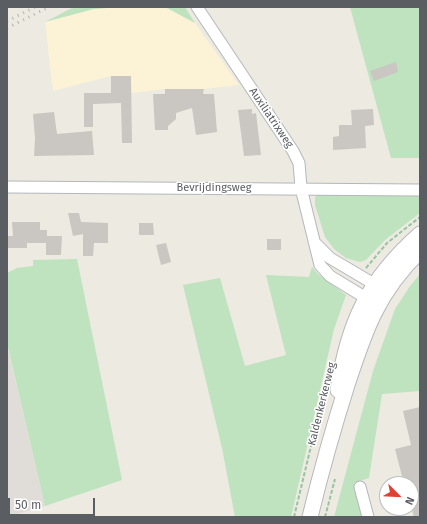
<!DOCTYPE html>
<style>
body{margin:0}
#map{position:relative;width:427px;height:524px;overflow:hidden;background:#eceae1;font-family:"Fira Sans",sans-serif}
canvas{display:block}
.frame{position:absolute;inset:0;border:8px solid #5a5d62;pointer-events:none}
.north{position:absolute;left:379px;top:476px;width:40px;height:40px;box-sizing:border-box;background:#fff;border:1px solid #bdbec0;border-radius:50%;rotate:114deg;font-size:11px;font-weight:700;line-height:16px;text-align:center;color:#5a5d62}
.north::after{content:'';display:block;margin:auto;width:14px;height:18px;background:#e24032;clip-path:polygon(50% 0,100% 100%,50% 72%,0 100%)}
.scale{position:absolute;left:8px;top:498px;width:87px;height:18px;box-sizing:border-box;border:2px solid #5a5d62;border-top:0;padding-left:5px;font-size:12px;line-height:14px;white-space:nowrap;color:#5a5d62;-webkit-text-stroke:3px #fff;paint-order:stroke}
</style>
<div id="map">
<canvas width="427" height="524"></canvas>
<div class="frame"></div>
<div class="north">N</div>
<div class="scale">50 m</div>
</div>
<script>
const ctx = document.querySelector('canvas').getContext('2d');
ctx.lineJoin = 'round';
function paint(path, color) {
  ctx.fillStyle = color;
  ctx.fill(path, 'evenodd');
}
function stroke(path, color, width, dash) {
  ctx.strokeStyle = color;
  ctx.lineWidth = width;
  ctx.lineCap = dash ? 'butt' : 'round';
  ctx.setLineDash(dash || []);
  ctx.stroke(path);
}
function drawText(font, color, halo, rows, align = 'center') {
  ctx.font = font + ' "Fira Sans",sans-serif';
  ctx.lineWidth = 3;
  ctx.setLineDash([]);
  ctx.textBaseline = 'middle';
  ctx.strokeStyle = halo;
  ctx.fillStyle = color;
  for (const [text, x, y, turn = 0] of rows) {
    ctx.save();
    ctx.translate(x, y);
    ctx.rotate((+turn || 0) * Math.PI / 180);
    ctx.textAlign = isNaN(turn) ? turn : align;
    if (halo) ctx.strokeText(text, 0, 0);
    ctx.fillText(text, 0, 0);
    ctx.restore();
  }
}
paint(new Path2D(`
 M 119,7 L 165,7 L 195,23 L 239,85 L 204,89 L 165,89 L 131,93 L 131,76 L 111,76 L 53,91 L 45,22 L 94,9 Z`), '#fcf3d6');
paint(new Path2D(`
 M 7,345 L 45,506 L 7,517 Z`), '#e0ddd9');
paint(new Path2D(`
 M 74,7 L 119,7 L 94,9 L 45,22 Z
 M 165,7 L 185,7 L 195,23 Z
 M 350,7 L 420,7 L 420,158 L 391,158 Z
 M 321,193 L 420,193 L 420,213 L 385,240 L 366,260 L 360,262 L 346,258 L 334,249 L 325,237 L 315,205 L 315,197 Z
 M 77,259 L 122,480 L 45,506 L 7,343 L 7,273 L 17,268 L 33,266 L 33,260 Z
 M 312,267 L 318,274 L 346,295 L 334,329 L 291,517 L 235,517 L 222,448 L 183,285 L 220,278 L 245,366 L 286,355 L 266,275 L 309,277 Z
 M 420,274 L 420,391 L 382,394 L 369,478 L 354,483 L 362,517 L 334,517 L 373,371 L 395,309 L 410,286 Z`), '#bee3be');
paint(new Path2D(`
 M 396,62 L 398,72 L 374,81 L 370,71 Z
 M 111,76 L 131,76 L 132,143 L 122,143 L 121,103 L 93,104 L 93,127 L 84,127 L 84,93 L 111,93 Z
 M 165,89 L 204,89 L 203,94 L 214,94 L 217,132 L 196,135 L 192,108 L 176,113 L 176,119 L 168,126 L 168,130 L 155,130 L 153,94 L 165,94 Z
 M 252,109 L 252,114 L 256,113 L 261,155 L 244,156 L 238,110 Z
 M 373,109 L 374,125 L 365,126 L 366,148 L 333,150 L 333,137 L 339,136 L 339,125 L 352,125 L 351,110 Z
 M 54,112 L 57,134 L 92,131 L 94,155 L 34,156 L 35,138 L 33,114 Z
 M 68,213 L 79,213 L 81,222 L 108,223 L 108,243 L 94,243 L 93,256 L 83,256 L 83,234 L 73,236 Z
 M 12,222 L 40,222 L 40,230 L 47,230 L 47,236 L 62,236 L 61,255 L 46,255 L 46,243 L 27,243 L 27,248 L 7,248 L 7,236 L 13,236 Z
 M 139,223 L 153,223 L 154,235 L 139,235 Z
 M 267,239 L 281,239 L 281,250 L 267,250 Z
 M 166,243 L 171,262 L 161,265 L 156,245 Z
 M 420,407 L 420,517 L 414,517 L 411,506 L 411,484 L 404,484 L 395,449 L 411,445 L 403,411 Z`), '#cac6c1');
const street = new Path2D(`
 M 197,7 L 293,151 L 299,163 L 301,188 L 320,265 L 330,276 L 366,298
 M 7,187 L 420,190
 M 314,242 L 330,258 L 374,284
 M 360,487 L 368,517`);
const secondary = new Path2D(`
 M 338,390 C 348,323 368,280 420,234
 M 310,517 C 321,472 333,429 347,385 C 365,330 377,293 420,251`);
stroke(street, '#b4b7bb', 13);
stroke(secondary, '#b5b8bd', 17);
stroke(new Path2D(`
 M 366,268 L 387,243 L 420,217
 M 294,517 L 324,392
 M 325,517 L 335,479`), '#98c3a4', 2, [4, 2]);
stroke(street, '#fff', 11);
stroke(secondary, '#fff', 15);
stroke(new Path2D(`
 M 7,21 L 35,7
 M 7,28 L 49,7`), '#b2b3b3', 3, [1, 5]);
drawText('11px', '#5a5d62', '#fff', [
 ["Auxiliatrixweg",271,118,56],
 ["Bevrijdingsweg",214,188],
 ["Kaldenkerkerweg",322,404,-76]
]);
</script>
